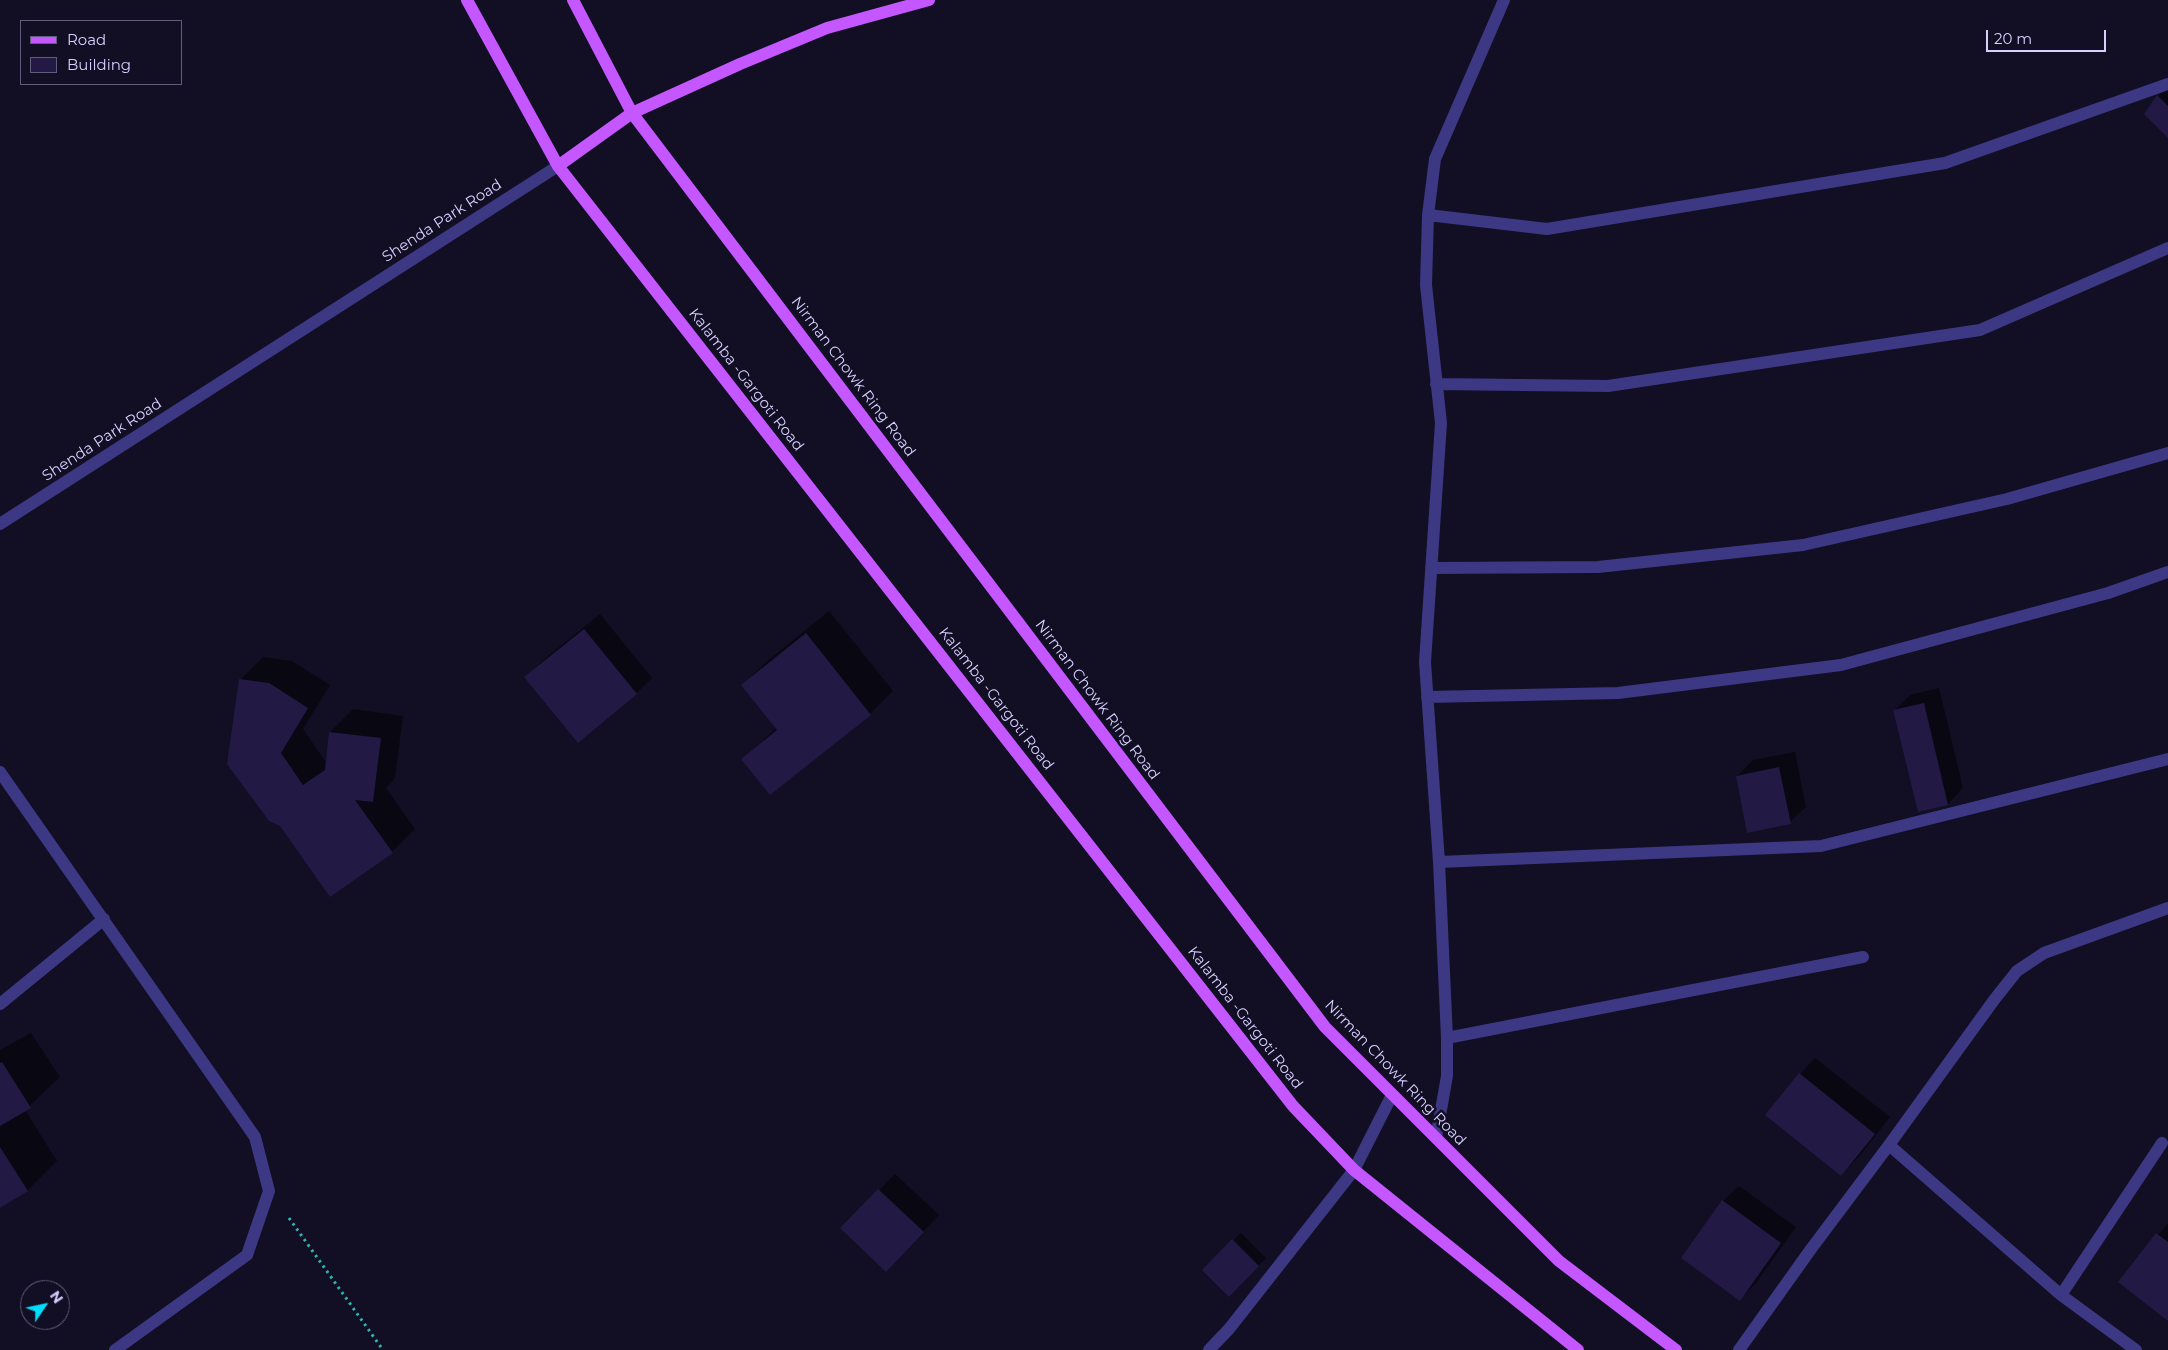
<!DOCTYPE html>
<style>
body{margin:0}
#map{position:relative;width:2168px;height:1350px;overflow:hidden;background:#120e23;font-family:Montserrat,sans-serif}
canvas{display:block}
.legend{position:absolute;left:20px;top:20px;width:162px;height:65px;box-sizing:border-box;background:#120e23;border:1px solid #605c7b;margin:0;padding:6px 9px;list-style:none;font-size:15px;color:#d6d0ff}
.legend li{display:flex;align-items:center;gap:10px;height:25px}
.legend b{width:25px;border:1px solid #605c7b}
.north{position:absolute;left:20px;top:1280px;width:50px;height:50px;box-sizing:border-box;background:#120e23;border:1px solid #605c7b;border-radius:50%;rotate:56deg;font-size:14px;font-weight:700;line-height:20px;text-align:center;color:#d6d0ff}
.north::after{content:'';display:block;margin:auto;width:18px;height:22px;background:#00dcfb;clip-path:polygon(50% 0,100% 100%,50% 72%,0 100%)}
.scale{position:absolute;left:1986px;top:30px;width:120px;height:22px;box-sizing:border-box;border:2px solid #d6d0ff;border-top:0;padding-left:6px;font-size:15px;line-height:18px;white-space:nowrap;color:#d6d0ff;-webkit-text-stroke:4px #120e23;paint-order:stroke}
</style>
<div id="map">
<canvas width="2168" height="1350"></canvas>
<ul class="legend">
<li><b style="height:6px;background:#c457ff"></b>Road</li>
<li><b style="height:14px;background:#231945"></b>Building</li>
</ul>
<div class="north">N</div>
<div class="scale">20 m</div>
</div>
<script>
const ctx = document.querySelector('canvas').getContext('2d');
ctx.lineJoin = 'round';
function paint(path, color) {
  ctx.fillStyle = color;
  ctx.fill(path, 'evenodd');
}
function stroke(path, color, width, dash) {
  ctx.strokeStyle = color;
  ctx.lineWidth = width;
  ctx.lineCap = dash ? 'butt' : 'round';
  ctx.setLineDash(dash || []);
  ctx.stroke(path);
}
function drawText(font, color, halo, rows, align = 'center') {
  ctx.font = font + ' Montserrat,sans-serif';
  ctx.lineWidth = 5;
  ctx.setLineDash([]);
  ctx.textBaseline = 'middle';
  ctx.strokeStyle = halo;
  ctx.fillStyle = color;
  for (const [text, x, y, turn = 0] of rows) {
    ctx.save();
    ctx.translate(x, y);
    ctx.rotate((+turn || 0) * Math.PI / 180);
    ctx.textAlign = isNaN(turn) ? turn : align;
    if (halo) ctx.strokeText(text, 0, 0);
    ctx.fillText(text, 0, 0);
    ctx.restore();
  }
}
paint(new Path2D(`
 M 2168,86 L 2168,137 L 2146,114 L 2158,96 Z
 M 829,611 L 893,691 L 870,714 L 743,759 L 777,727 L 743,685 L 766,662 Z
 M 600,614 L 652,678 L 637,693 L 578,741 L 526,677 L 541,662 Z
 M 263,657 L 292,661 L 330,685 L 303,729 L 327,764 L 330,732 L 353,709 L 403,716 L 395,778 L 386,788 L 415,829 L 392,852 L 330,895 L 240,680 Z
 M 1939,688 L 1963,788 L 1948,804 L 1919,810 L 1894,711 L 1910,695 Z
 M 1795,752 L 1806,807 L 1790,822 L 1737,776 L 1753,760 Z
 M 31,1033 L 60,1077 L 25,1110 L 57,1161 L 28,1190 L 0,1207 L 0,1050 Z
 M 1815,1058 L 1890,1117 L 1857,1159 L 1841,1175 L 1767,1115 L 1800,1074 Z
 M 895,1174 L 939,1215 L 901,1255 L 842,1228 Z
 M 1739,1186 L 1796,1227 L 1756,1283 L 1740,1299 L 1723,1201 Z
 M 2168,1223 L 2168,1320 L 2120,1282 Z
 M 1241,1233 L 1266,1258 L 1229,1295 L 1204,1270 Z`), '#0007');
paint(new Path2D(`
 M 2157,95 L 2168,106 L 2168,138 L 2144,114 Z
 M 584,629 L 637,694 L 578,743 L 524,677 Z
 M 806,633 L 871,715 L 770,795 L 741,759 L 777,730 L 741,685 Z
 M 239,679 L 269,683 L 308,708 L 281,753 L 303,785 L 325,770 L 329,732 L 381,738 L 373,802 L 355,800 L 393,853 L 330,897 L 280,826 L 269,821 L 227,764 Z
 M 1924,703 L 1948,805 L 1918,812 L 1893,710 Z
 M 1779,767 L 1791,824 L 1747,833 L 1736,776 Z
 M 2,1062 L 31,1108 L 0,1126 L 0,1063 Z
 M 1799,1073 L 1875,1134 L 1841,1176 L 1765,1115 Z
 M 0,1147 L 28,1191 L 0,1208 Z
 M 878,1189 L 924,1232 L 886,1272 L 840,1228 Z
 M 1722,1200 L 1781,1243 L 1740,1301 L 1681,1258 Z
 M 2156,1233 L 2168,1242 L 2168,1321 L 2118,1282 Z
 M 1232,1239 L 1259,1266 L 1229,1297 L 1202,1270 Z`), '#231945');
stroke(new Path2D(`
 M 289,1218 L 383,1350`), '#2cb6b1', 3, [2.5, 4]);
stroke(new Path2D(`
 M 1428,215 L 1547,229 L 1945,163 L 2168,84
 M 1436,384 L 1608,386 L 1980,330 L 2168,248
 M 0,524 L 558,166
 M 1431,568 L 1598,567 L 1803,545 L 2007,499 L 2168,453
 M 1427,697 L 1618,693 L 1841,665 L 2108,593 L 2168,572
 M 0,772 L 255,1137 L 269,1191 L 247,1255 L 115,1350
 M 1439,862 L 1821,846 L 2168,759
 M 0,1004 L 104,919
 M 1447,1038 L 1863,957
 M 1436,1138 L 1447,1076 L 1447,1038 L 1439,862 L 1425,662 L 1441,423 L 1426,285 L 1428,215 L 1435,159 L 1504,0
 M 1889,1145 L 2061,1295 L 2136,1350
 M 2061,1295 L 2162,1143
 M 1209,1350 L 1229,1329 L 1354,1170 L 1392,1095
 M 1739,1350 L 1811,1249 L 1889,1145 L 1994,1000 L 2017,971 L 2044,953 L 2168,908`), '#3c3883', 12);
stroke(new Path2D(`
 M 467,0 L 558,166 L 1293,1106 L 1354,1170 L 1578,1350
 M 573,0 L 632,113 L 1325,1027 L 1559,1261 L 1676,1350
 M 558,166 L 632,113 L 740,64 L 827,28 L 929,0`), '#c457ff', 12);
drawText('15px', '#d6d0ff', '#120e23', [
 ["Shenda Park Road",442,221,-33],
 ["Nirman Chowk Ring Road",853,377,53],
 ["Kalamba -Gargoti Road",746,380,52],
 ["Shenda Park Road",102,440,-33],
 ["Kalamba -Gargoti Road",996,699,52],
 ["Nirman Chowk Ring Road",1097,700,53],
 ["Kalamba -Gargoti Road",1245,1018,52],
 ["Nirman Chowk Ring Road",1395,1073,46]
]);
</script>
